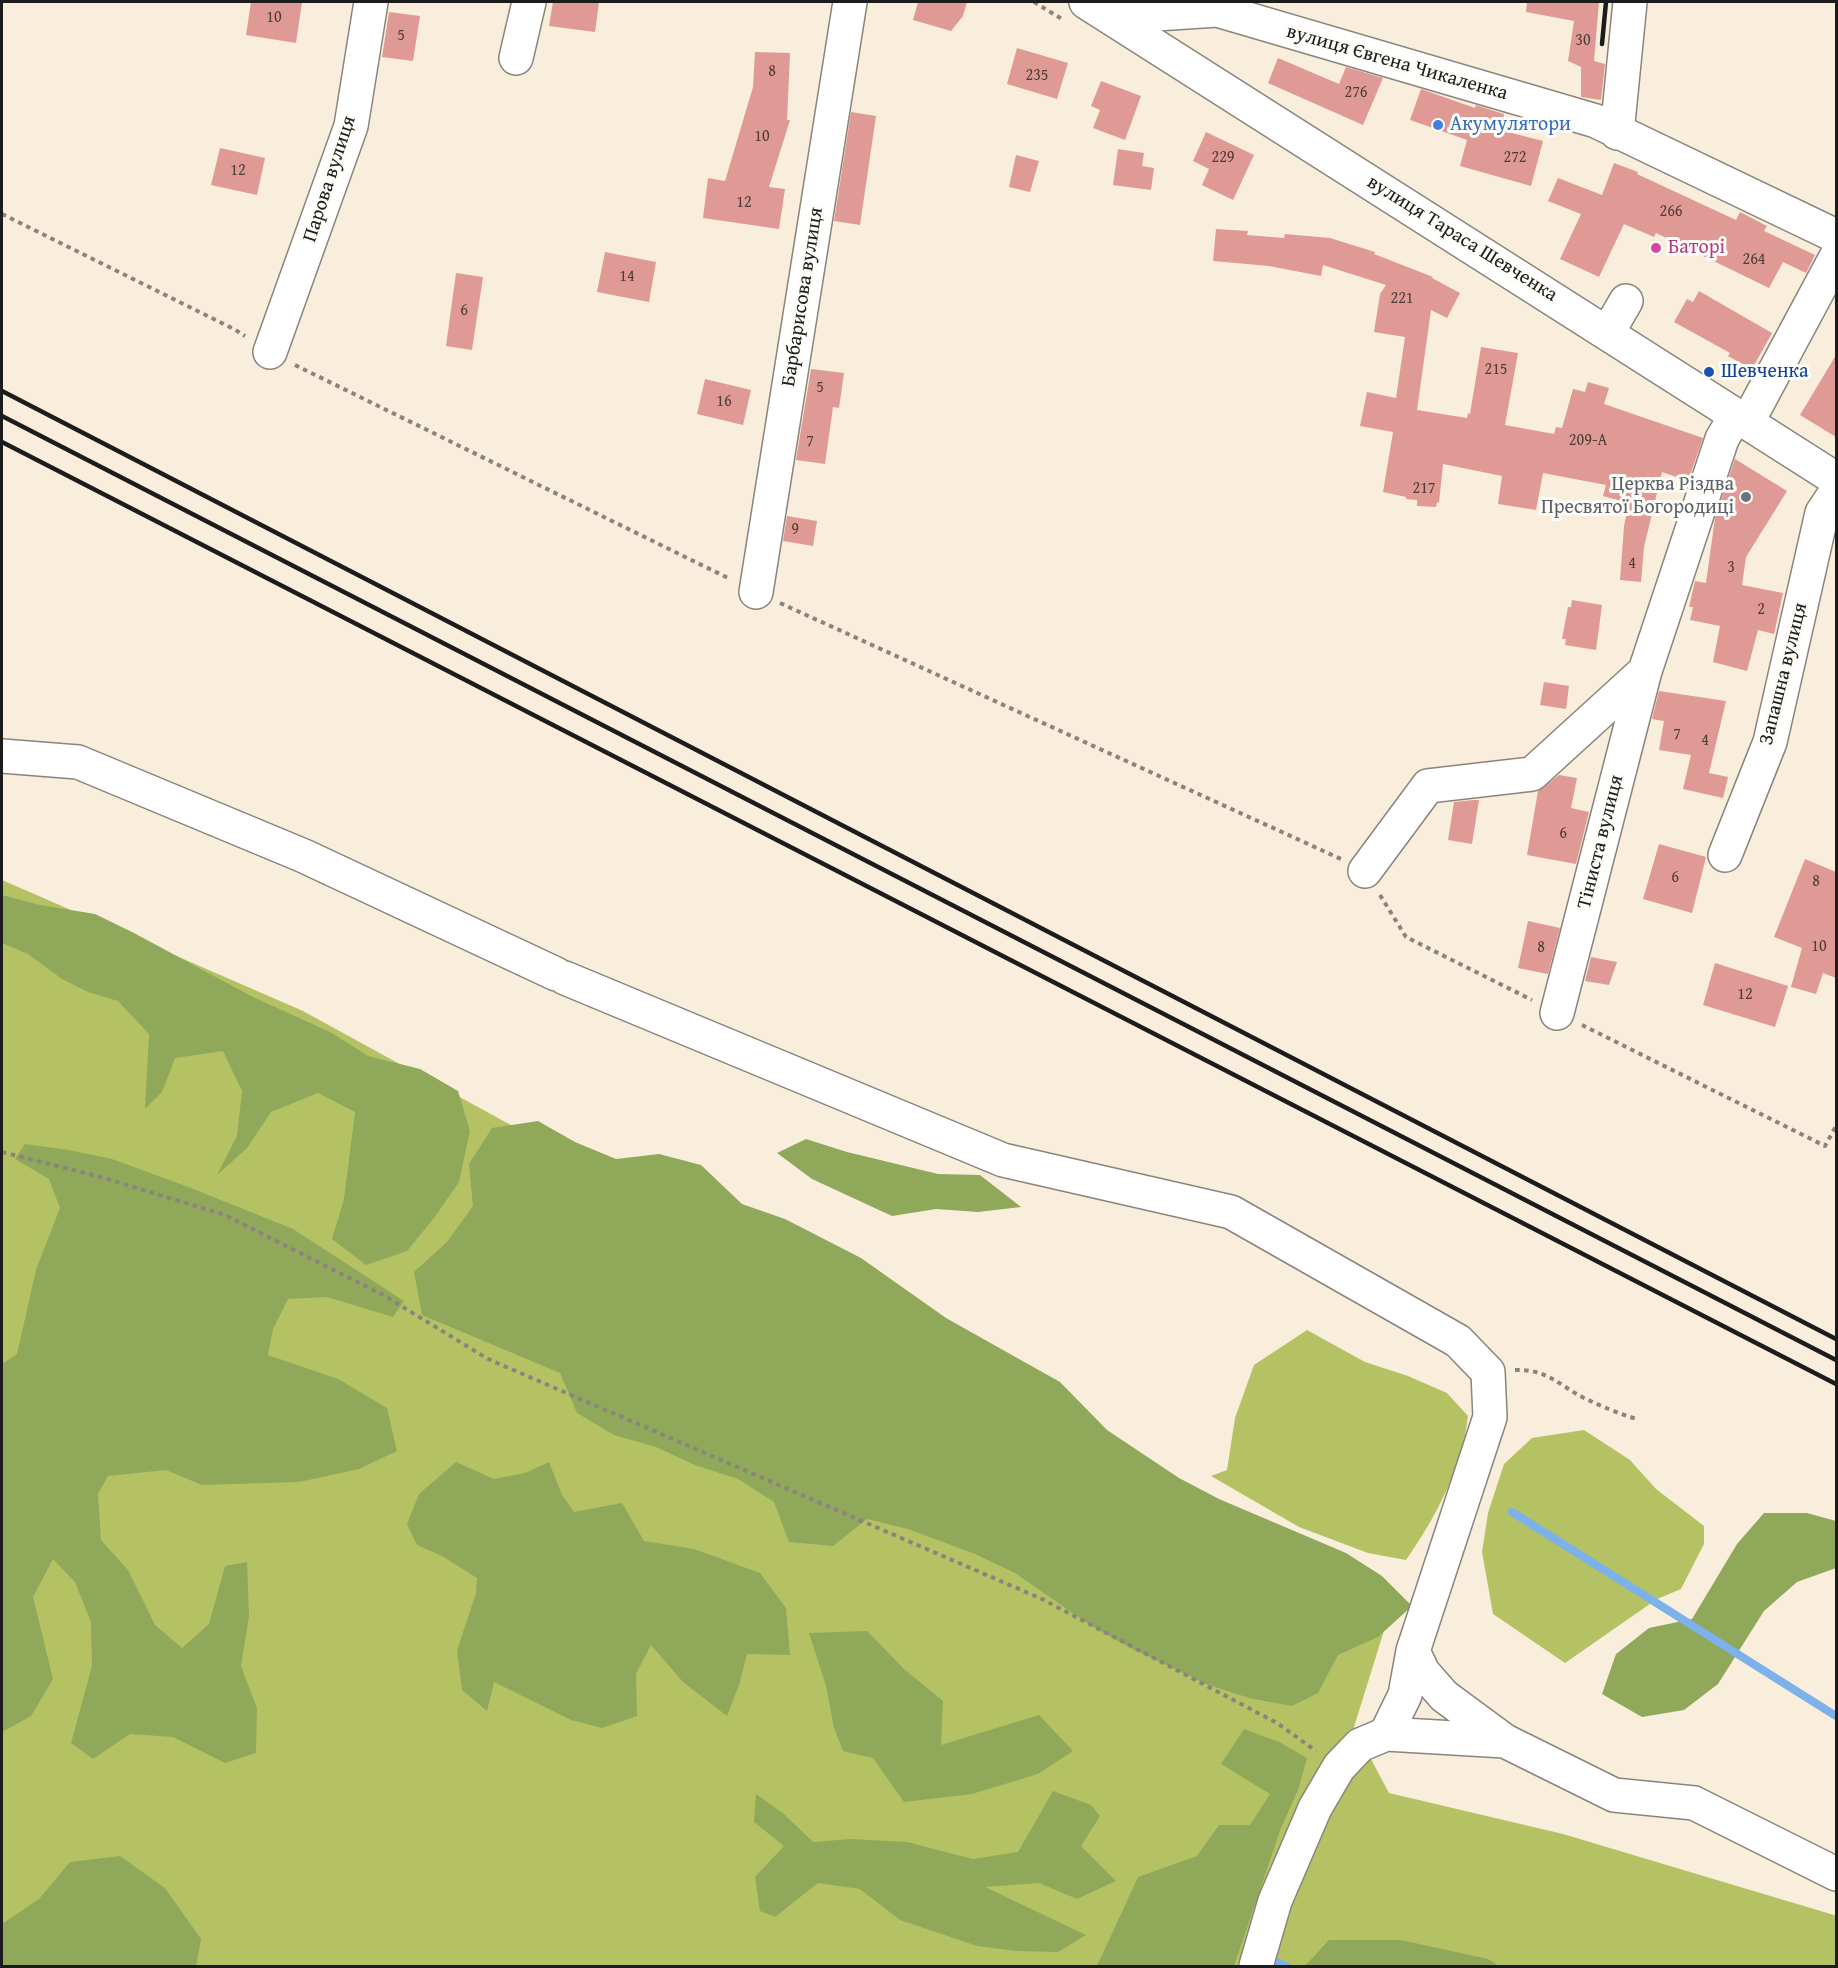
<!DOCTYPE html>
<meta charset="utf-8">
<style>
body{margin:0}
#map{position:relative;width:1838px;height:1968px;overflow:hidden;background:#f9eddc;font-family:"Gentium Book Plus",serif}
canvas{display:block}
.frame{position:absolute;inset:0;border:3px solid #1c1c1c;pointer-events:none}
</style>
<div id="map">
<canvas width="1838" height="1968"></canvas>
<div class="frame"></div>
</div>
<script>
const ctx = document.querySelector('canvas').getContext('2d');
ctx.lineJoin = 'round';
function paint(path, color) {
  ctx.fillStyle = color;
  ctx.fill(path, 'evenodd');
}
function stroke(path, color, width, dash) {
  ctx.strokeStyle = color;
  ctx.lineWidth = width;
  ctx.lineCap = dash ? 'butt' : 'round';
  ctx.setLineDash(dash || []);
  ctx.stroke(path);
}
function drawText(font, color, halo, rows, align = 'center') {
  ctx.font = font + ' "Gentium Book Plus",serif';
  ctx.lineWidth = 6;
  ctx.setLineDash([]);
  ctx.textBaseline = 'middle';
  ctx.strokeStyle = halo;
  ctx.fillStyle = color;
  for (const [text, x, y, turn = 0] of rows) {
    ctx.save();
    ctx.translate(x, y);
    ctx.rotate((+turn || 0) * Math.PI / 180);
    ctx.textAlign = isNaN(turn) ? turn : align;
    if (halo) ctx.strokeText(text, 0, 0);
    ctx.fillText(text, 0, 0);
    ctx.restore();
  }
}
paint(new Path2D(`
 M 2,880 L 303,1011 L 1391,1608 L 1354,1727 L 1389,1793 L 1563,1834 L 1834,1915 L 1836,1916 L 1836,1966 L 2,1966 Z
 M 1307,1330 L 1365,1362 L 1408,1376 L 1447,1393 L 1468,1416 C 1466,1428 1465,1441 1461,1453 C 1449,1491 1429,1527 1406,1560 L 1368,1553 L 1299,1527 L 1211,1476 L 1227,1470 L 1235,1418 L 1254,1365 Z
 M 1584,1430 L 1630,1460 L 1656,1489 L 1704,1526 L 1704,1544 L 1681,1589 L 1657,1599 L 1565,1663 L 1493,1614 L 1482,1552 L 1488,1513 L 1504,1464 L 1532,1438 Z`), '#b5c264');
paint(new Path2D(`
 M 2,895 L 40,905 L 95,914 L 134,933 L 251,996 L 332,1033 L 368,1056 L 420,1069 L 458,1091 L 470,1131 L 459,1182 L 434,1218 L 407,1251 L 366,1265 L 332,1239 L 344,1199 L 355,1112 L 318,1093 L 271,1112 L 247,1148 L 217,1175 L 237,1136 L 242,1091 L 223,1051 L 175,1058 L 162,1092 L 145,1109 L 149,1034 L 118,1001 L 88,992 L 62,979 L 28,954 L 2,943 Z
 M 538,1121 L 575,1142 L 616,1159 L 659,1154 L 701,1165 L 742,1204 L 785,1219 L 861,1258 L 946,1318 L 1060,1382 L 1107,1430 L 1179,1478 L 1219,1499 L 1346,1553 L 1382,1576 L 1412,1606 L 1378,1637 L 1338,1655 L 1318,1693 L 1292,1706 L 1249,1698 L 1206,1684 L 1129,1647 L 1090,1625 L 1015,1573 L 975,1554 L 908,1529 L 867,1519 L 833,1546 L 789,1542 L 774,1502 L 738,1479 L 695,1465 L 656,1447 L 614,1435 L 577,1413 L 560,1373 L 422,1315 L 414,1272 L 447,1242 L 473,1206 L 469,1164 L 492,1128 Z
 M 806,1139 L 847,1152 L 938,1174 L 980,1175 L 1021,1207 L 978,1212 L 936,1209 L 892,1216 L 812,1179 L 777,1153 Z
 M 25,1144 L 69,1150 L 112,1159 L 191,1188 L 293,1229 L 404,1301 L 393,1317 L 327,1297 L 288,1299 L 273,1329 L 268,1355 L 338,1379 L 387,1408 L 397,1451 L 359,1469 L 299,1482 L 202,1485 L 166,1470 L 108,1476 L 98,1494 L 101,1540 L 128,1570 L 155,1625 L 182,1648 L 209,1624 L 225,1566 L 247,1562 L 249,1616 L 241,1666 L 257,1708 L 256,1753 L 225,1763 L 173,1737 L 130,1734 L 93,1759 L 71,1743 L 92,1666 L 91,1622 L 75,1582 L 53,1559 L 33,1597 L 53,1679 L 31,1716 L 2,1732 L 2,1364 L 17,1354 L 36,1270 L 60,1208 L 49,1179 L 15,1159 Z
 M 456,1462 L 494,1479 L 525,1473 L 549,1462 L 562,1495 L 574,1512 L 622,1503 L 644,1541 L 694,1549 L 760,1573 L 786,1608 L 790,1655 L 747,1654 L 740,1682 L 727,1716 L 683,1682 L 651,1645 L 636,1674 L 637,1716 L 602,1728 L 571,1720 L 494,1682 L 487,1711 L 462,1690 L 457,1650 L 476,1593 L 477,1578 L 442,1556 L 417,1545 L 407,1524 L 419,1494 Z
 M 1764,1513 L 1807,1513 L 1836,1521 L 1836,1568 L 1797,1582 L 1764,1611 L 1718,1684 L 1684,1710 L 1642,1717 L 1602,1694 L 1616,1654 L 1649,1628 L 1692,1619 L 1737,1544 Z
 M 867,1631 L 904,1669 L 943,1701 L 941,1745 L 1039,1715 L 1073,1751 L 1038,1774 L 972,1794 L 904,1802 L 873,1758 L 843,1751 L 834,1728 L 826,1686 L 809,1633 Z
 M 1244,1729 L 1279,1742 L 1307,1758 L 1298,1790 L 1281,1828 L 1234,1966 L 1097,1966 L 1138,1877 L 1197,1856 L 1219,1825 L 1250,1825 L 1270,1794 L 1221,1764 Z
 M 1053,1791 L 1091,1805 L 1100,1816 L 1081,1846 L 1116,1881 L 1077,1899 L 1039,1883 L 985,1887 L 1086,1935 L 1058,1952 L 1017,1951 L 977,1946 L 900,1920 L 860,1889 L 818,1883 L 775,1917 L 760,1911 L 755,1877 L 784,1846 L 754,1822 L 756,1794 L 784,1814 L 813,1842 L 851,1839 L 907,1842 L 973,1859 L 1018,1852 Z
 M 120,1856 L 165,1888 L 201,1939 L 196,1966 L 2,1966 L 2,1924 L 39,1899 L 70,1862 Z
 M 1329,1940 L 1401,1940 L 1488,1959 L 1499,1966 L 1305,1966 Z`), '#90a85a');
stroke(new Path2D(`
 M 1512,1512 L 1836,1716
 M 1276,1962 L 1286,1966`), '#7cb1ea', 8);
paint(new Path2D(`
 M 251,2 L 302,2 L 296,43 L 246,35 Z
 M 553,2 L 599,2 L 595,32 L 549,26 Z
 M 918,2 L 967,2 L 963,16 L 951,31 L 913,20 Z
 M 1527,2 L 1599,2 L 1594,61 L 1605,64 L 1601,100 L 1581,97 L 1581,67 L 1568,61 L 1574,21 L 1526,12 Z
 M 389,12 L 420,16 L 413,61 L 382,57 Z
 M 1017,48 L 1068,63 L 1057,99 L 1007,84 Z
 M 755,52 L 790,53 L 787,120 L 790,120 L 769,187 L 785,189 L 779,229 L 703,218 L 708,178 L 725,181 L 753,87 Z
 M 1278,58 L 1339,84 L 1346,67 L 1383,78 L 1363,125 L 1268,83 Z
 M 1101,81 L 1141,96 L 1125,140 L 1093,128 L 1100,110 L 1091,106 Z
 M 1421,89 L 1475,108 L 1476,105 L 1504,114 L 1500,130 L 1543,141 L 1531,186 L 1460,166 L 1467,140 L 1410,120 Z
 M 851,112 L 876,116 L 860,225 L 834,221 Z
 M 1206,132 L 1254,155 L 1233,200 L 1202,185 L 1209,169 L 1193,161 Z
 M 220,148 L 265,158 L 257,195 L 211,185 Z
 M 1118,149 L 1144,153 L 1142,166 L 1154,168 L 1151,190 L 1113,185 Z
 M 1016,155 L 1039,161 L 1030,192 L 1009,187 Z
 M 1614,163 L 1638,172 L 1637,174 L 1736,220 L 1740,212 L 1767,226 L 1764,231 L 1815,255 L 1806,273 L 1783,262 L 1769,288 L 1656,233 L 1654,237 L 1624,224 L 1599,277 L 1560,259 L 1581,214 L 1548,201 L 1558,178 L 1602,195 Z
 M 1216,229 L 1248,231 L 1247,235 L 1284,238 L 1285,234 L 1330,238 L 1375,252 L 1374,254 L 1433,277 L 1432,278 L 1460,293 L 1447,318 L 1431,310 L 1417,410 L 1467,418 L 1468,413 L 1470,414 L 1481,347 L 1518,353 L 1505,425 L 1554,434 L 1556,427 L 1562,428 L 1573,389 L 1585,392 L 1588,382 L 1609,388 L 1604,404 L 1703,438 L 1688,481 L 1662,472 L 1644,547 L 1641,582 L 1620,580 L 1624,526 L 1629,503 L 1603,496 L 1606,485 L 1543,473 L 1536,510 L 1498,504 L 1502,476 L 1443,464 L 1439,503 L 1437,502 L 1436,507 L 1417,506 L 1417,500 L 1406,499 L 1406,497 L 1383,492 L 1393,432 L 1360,426 L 1367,392 L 1396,398 L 1405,337 L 1374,332 L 1380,294 L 1386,285 L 1323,265 L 1321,276 L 1269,266 L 1213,261 Z
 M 605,252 L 656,262 L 649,302 L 597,292 Z
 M 456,273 L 483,277 L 472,350 L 446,346 Z
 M 1699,291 L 1772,333 L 1752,369 L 1728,356 L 1730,353 L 1674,322 L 1687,299 L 1693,302 Z
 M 1836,355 L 1836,437 L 1800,415 Z
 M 811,369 L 844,373 L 839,408 L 833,407 L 825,464 L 796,460 Z
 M 705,379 L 751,390 L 743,425 L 697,414 Z
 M 1735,459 L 1787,491 L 1746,557 L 1742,585 L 1783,593 L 1774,634 L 1758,630 L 1747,671 L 1713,662 L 1720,626 L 1690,620 L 1693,607 L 1689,607 L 1695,581 L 1706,583 L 1715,518 Z
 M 787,516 L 817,521 L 813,546 L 783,541 Z
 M 1572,600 L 1602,605 L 1596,650 L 1565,645 L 1566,639 L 1562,639 L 1568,607 L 1571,607 Z
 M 1544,682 L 1569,686 L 1566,709 L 1540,705 Z
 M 1659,691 L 1726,701 L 1709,773 L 1728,777 L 1723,798 L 1683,789 L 1691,755 L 1659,750 L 1664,721 L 1652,719 Z
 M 1559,775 L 1577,778 L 1571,808 L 1589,812 L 1576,864 L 1527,855 L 1538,791 Z
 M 1474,800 L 1479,800 L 1472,844 L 1448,840 L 1454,802 Z
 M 1659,844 L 1706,857 L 1692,913 L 1643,899 Z
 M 1805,859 L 1836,872 L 1836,978 L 1823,973 L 1816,994 L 1791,987 L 1802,948 L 1774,937 Z
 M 1528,921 L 1560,928 L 1548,974 L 1518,968 Z
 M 1591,957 L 1617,962 L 1609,985 L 1585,981 Z
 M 1715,963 L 1788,986 L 1775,1027 L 1703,1005 Z`), '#e09a95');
const minor = new Path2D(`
 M 1111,17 L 1217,10 L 1596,121 L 1836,236
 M 516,58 L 529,2
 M 1617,133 L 1630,2
 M 1608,332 L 1626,301
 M 270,352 L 351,126 L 371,2
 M 1748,421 L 1836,257
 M 756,592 L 850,2
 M 2,756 L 78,762 L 304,856 L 556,974
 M 1725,855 L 1770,742 L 1822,513 L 1836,492
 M 1365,871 L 1428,786 L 1532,774 L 1645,671
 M 565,978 L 1003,1160 L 1231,1212 L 1458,1341 L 1488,1372 L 1490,1417 L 1413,1651 L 1405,1695 L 1386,1734
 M 1557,1013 L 1645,671 L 1722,439 L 1736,415
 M 1413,1651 L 1423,1672 L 1444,1696 L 1505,1741
 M 1256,1966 L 1275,1901 L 1315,1808 L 1339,1767 L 1360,1745 L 1386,1734 L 1505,1741 L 1614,1795 L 1694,1803 L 1836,1874`);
const major = new Path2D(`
 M 1086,2 L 1836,479`);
stroke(minor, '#8a847c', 36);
stroke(major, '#8a847c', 36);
stroke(new Path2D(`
 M 1034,2 L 1062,19
 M 2,214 L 234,329 L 245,336
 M 295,365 L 730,579
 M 780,603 L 1341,859
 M 1380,895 L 1406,937 L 1532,1000
 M 1582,1025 L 1825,1146 L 1836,1126
 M 2,1152 L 97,1176 L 225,1215 L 385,1296 L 488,1359 L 1042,1599 L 1277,1723 L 1316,1751
 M 1515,1370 C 1547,1369 1557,1384 1584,1398 C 1601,1406 1619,1414 1637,1419`), '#8a847c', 4, [4.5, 4.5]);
stroke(minor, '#fff', 33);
stroke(major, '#fff', 33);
stroke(new Path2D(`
 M 1602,44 L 1606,2
 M 2,391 L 1836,1339
 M 2,416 L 1836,1360
 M 2,442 L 1836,1384`), '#1c1c1c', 4.5);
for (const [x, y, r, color] of [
 [1438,125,6,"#3f7fe0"],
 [1656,248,6,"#d1479c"],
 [1709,372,6,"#1a4fb4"],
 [1746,497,6,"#6b7280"]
]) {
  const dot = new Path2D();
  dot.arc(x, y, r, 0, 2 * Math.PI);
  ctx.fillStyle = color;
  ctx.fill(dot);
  stroke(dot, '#fdfcf7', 2);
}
drawText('16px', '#4d3c3a', null, [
 ["10",274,18],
 ["5",401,36],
 ["30",1583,41],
 ["8",772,72],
 ["235",1037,76],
 ["276",1356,93],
 ["10",762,137],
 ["229",1223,158],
 ["272",1515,158],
 ["12",238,171],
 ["12",744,203],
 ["266",1671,212],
 ["264",1754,260],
 ["14",627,277],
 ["221",1402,299],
 ["6",464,311],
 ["215",1496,370],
 ["5",820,388],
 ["16",724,402],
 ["209-А",1588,441],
 ["7",810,442],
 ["217",1424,489],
 ["9",795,530],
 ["4",1632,564],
 ["3",1731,568],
 ["2",1761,610],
 ["7",1677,735],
 ["4",1705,741],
 ["6",1563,834],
 ["6",1675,878],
 ["8",1816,882],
 ["10",1819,947],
 ["8",1541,948],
 ["12",1745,995]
]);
drawText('20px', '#1c1c1c', '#fdfcf7', [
 ["вулиця Євгена Чикаленка",1397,63,16],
 ["Парова вулиця",330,179,-72],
 ["вулиця Тараса Шевченка",1462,239,32],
 ["Барбарисова вулиця",803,297,-81],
 ["Запашна вулиця",1784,674,-76],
 ["Тіниста вулиця",1601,842,-76]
]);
drawText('20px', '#366cbe', '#fdfcf7', [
 ["Акумулятори",1450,125]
], 'left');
drawText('20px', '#b23c85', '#fdfcf7', [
 ["Баторі",1668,248]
], 'left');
drawText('20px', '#164399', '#fdfcf7', [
 ["Шевченка",1721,372]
], 'left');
drawText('20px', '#5b616d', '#fdfcf7', [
 ["Церква Різдва",1734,485],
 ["Пресвятої Богородиці",1734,508]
], 'right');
</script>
